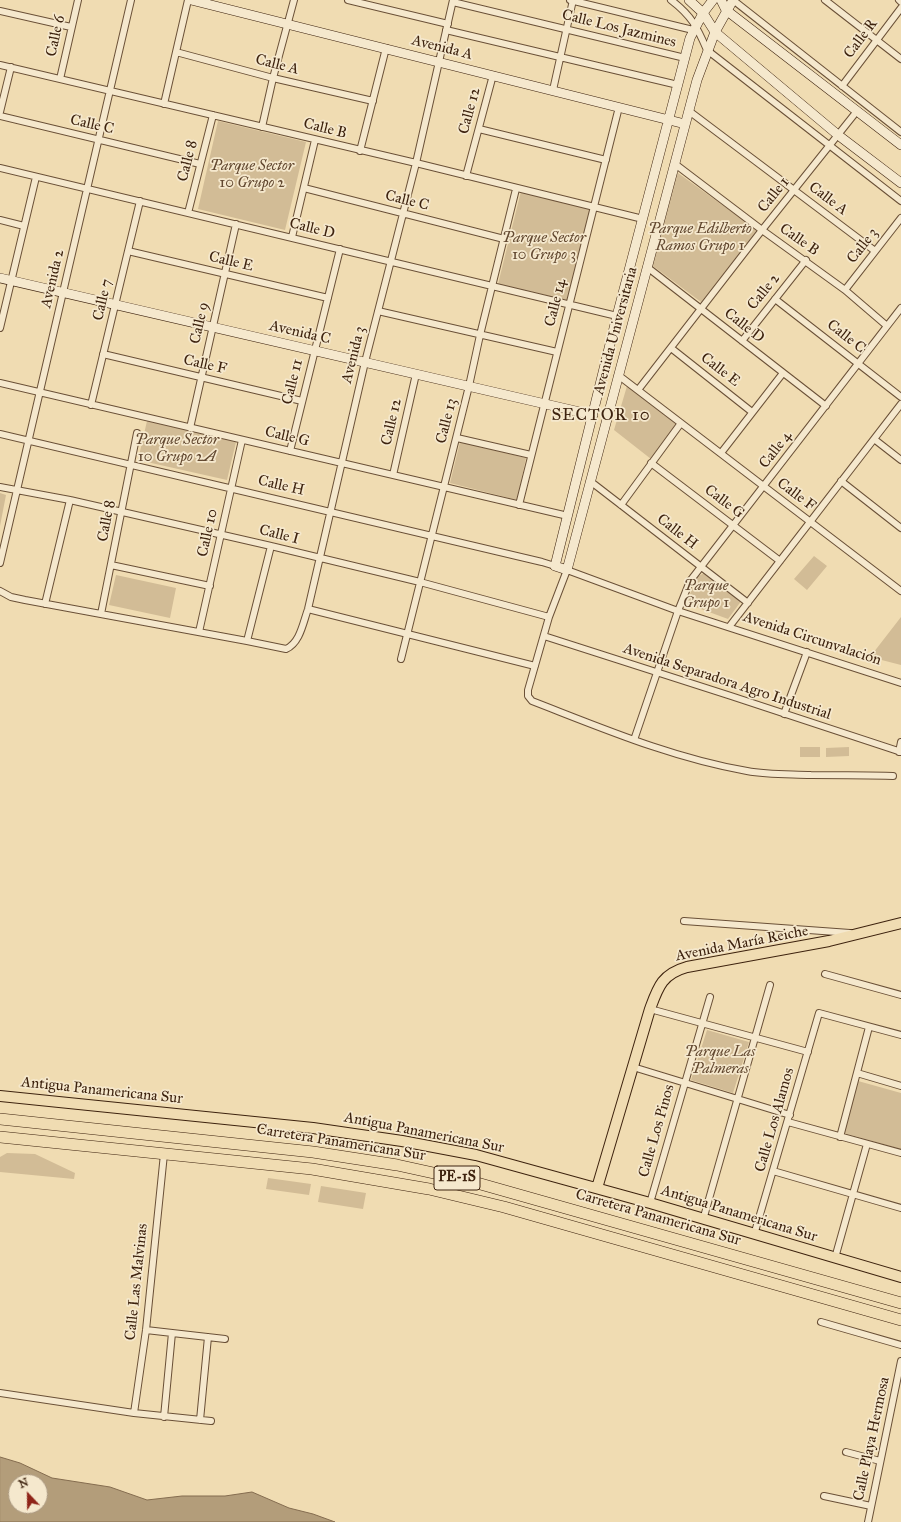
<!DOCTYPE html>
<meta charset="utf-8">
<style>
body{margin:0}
#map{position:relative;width:901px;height:1522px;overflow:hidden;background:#f0dcb2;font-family:"IM FELL Great Primer",serif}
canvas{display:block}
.north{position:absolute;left:8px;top:1474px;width:40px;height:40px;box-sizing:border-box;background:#f5e8cd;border:1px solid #ab9981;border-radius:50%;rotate:338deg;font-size:11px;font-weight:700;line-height:16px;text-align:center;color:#3d220e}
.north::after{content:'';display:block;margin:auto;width:14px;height:18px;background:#8f2418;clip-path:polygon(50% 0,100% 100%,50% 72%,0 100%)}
</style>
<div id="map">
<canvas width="901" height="1522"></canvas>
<div class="north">N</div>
</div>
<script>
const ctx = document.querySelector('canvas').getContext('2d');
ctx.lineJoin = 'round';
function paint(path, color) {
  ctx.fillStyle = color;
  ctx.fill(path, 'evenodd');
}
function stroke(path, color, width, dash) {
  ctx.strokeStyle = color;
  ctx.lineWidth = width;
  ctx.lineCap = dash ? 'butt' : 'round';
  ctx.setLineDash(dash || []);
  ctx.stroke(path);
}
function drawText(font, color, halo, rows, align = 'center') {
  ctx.font = font + ' "IM FELL Great Primer",serif';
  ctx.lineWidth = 3.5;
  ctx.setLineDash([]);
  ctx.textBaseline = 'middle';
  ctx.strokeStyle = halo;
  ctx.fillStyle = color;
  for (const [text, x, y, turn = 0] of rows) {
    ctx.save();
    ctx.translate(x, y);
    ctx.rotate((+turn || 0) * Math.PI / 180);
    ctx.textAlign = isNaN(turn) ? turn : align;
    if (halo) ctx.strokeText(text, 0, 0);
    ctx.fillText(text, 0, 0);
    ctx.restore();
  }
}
paint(new Path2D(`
 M 218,121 L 306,142 L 285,230 L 198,209 Z
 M 678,173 L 757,230 L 701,302 L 653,266 L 652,263 L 676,174 Z
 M 521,191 L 590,209 L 567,300 L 498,284 Z
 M 627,386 L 678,423 L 651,459 L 614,430 Z
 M 147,421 L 236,442 L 227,480 L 138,460 Z
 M 460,442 L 526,458 L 517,500 L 450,483 Z
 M 0,493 L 6,495 L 0,526 Z
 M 814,556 L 827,566 L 807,590 L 794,579 Z
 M 704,573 L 742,600 L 728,619 L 690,605 L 688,599 L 697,577 Z
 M 116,575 L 176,588 L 170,618 L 109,605 Z
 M 901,617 L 901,665 L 870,657 Z
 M 800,747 L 820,747 L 820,757 L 800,757 Z
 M 849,747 L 849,756 L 826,757 L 826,748 Z
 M 707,1030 L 749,1042 L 733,1093 L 691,1080 Z
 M 858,1081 L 901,1093 L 901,1149 L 844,1133 Z
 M 7,1153 L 35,1154 L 75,1173 L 74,1179 L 0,1172 L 0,1157 Z
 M 268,1178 L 311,1184 L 309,1195 L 266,1189 Z
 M 321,1186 L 366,1193 L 363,1209 L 318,1202 Z`), '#d2bc96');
const water = new Path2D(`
 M 0,1457 L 20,1463 L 52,1478 L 110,1487 L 147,1500 L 182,1496 L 225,1496 L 252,1492 L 289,1508 L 313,1514 L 335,1522 L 0,1522 ZM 16,1482 L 40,1482 L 40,1506 L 16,1506 Z`);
paint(water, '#b39d7a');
stroke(water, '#846c4f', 1);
const street = new Path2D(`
 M 348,0 L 448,24
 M 570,0 L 693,30
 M 671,0 C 692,16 697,27 707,50 L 901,201
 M 733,0 L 901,132
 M 825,0 L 901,59
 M 899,0 L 901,2
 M 453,2 L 685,58
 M 0,11 L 71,27
 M 446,30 L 678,85
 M 176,52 L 273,78 L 373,101
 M 0,65 L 416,163 L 643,219
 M 60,79 L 78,0
 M 842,86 L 901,8
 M 553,90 L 573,0
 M 164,104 L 188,0
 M 689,111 L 875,251
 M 0,112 L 11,67
 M 0,116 L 200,164
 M 262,127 L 273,78 L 294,0
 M 479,129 L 606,160
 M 360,151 L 386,48
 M 675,164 L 762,230 L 845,290 L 887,326
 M 0,168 L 617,316
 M 466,176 L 493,75
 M 304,188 L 504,239
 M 188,213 L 213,115
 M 0,220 L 24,226
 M 292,237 L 315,140
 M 128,251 L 328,298
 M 647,267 L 826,406
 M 845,290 L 901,218
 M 775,299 L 901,397
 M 378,311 L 557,352
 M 0,328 L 36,177
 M 742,341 L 806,260
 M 671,348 L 752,412
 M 103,354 L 302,401
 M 618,375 L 901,591
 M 0,383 L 568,516
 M 638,390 L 762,230 L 857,111
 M 91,405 L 140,201
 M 190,428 L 236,224
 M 0,434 L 542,562 L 555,566
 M 457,438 L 531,455
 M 874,439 L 901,460
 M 290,451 L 340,249
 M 721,453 L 783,373
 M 651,463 L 780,561
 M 393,475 L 416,374
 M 590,481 L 748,603
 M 841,481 L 901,528
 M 0,487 L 70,500 L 271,546 L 420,582 L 549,617
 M 519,505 L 619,107
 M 621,505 L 681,423
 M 0,563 L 131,0
 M 111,565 L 210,586
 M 0,591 L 11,597 L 25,600 L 247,641 L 286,649 C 300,643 303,623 308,609 L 365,362 L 416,163 L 453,0
 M 45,604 L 70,500
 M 308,609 L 535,666
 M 101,614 L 137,433
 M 729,627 L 901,404
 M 199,632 L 242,440
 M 544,636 L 731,696 L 901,752
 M 247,641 L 271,546
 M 401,659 L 469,386 L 480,335 L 516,189
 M 784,714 L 807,652
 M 634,740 L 678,611 L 690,581 L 901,308
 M 899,752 L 901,742
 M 893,776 C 865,775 838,775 811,775 C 790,774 768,775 747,771 C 672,758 602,728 532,701 L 528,696 L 528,690 L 549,617 L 567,570 L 678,611 L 901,683
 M 684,921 L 850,933
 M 825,974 L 901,995
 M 650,1009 L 808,1052
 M 633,1067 L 790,1115
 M 857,1073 L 901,1086
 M 788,1122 L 901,1153
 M 840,1137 L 869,1027
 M 773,1171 L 901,1208
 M 650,1203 L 710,997
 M 703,1220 L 770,985
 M 754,1235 L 819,1013 L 901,1035
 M 835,1258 L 867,1144
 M 821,1322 L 901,1345
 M 146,1330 L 225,1339
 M 0,1393 L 134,1413 L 211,1421
 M 134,1413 L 146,1330 L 164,1154
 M 164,1417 L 172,1333
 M 200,1420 L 208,1337
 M 846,1452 L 880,1461
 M 824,1496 L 871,1506
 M 868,1522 L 901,1361`);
const secondary = new Path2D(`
 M 191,0 L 685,124
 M 689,0 L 703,13 L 715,32 L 838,135 L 901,183
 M 713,0 L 703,13 L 690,38 L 617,316 L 555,566 L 567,570 L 697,80 L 715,32 L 733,0
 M 721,0 L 726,10 L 901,145
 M 0,278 L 593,415`);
const primary = new Path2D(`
 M 0,1096 L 313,1128 L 402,1141 L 476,1155 L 650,1203 L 901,1277
 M 597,1188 L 650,1009 C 658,987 662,974 687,967 L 829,941 L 901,923`);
const highway = new Path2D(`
 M 0,1119 L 313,1152 L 397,1165 L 470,1181 L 901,1303
 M 0,1137 L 312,1169 L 429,1189 L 504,1207 L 901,1320`);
stroke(street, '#6a5037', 8);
stroke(secondary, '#3d220e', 10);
stroke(primary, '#3d220e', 12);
stroke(highway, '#3d220e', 12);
stroke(street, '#f5e8cd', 6);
stroke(secondary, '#f5e8cd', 9);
stroke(primary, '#f0dcb2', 10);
stroke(highway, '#f0dcb2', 11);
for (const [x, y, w] of [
 [457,1178,46]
]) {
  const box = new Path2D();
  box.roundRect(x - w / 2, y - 12, w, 24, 3);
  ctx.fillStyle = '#f5e8cd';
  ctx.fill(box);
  stroke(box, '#3d220e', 1);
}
drawText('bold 14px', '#3d220e', null, [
 ["PE-1S",457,1178]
]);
drawText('15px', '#3d220e', '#f5e8cd', [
 ["Calle Los Jazmines",619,29,14],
 ["Calle 6",56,36,-78],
 ["Calle R",861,39,-53],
 ["Avenida A",442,48,14],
 ["Calle A",277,65,14],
 ["Calle 12",470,111,-75],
 ["Calle C",92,125,13],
 ["Calle B",325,129,14],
 ["Calle 8",188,161,-76],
 ["Calle 1",774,195,-51],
 ["Calle A",828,199,37],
 ["Calle C",407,201,14],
 ["Calle D",312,229,14],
 ["Calle B",799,240,35],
 ["Calle 3",863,246,-52],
 ["Calle E",231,262,13],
 ["Avenida 2",53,279,-77],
 ["Calle 2",764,292,-51],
 ["Calle 7",103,300,-77],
 ["Calle 14",556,303,-76],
 ["Calle 9",200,323,-77],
 ["Calle D",744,326,38],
 ["Avenida Universitaria",616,331,-75],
 ["Avenida C",300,333,13],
 ["Calle C",846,337,38],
 ["Avenida 3",354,355,-76],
 ["Calle F",205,365,13],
 ["Calle E",720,370,38],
 ["Calle 11",293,382,-76],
 ["Calle 13",447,421,-76],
 ["Calle 12",392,422,-77],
 ["Calle G",287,437,13],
 ["Calle 4",776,450,-52],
 ["Calle H",281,486,13],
 ["Calle F",796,495,37],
 ["Calle G",724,502,37],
 ["Calle 8",107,521,-79],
 ["Calle H",677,532,38],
 ["Calle 10",208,533,-78],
 ["Calle I",279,535,14],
 ["Avenida Circunvalación",812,639,18],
 ["Avenida Separadora Agro Industrial",727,682,18],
 ["Avenida María Reiche",742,944,-11],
 ["Antigua Panamericana Sur",102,1091,6],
 ["Calle Los Alamos",775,1120,-74],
 ["Calle Los Pinos",657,1131,-74],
 ["Antigua Panamericana Sur",424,1133,11],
 ["Carretera Panamericana Sur",341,1143,9],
 ["Antigua Panamericana Sur",739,1214,17],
 ["Carretera Panamericana Sur",658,1218,16],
 ["Calle Las Malvinas",137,1282,-84],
 ["Calle Playa Hermosa",872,1439,-78]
]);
drawText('italic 15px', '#624830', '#f5e8cd', [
 ["Parque Sector",252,166],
 ["10 Grupo 2",252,183],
 ["Parque Edilberto",700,229],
 ["Ramos Grupo 1",700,246],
 ["Parque Sector",544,238],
 ["10 Grupo 3",544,255],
 ["Parque Sector",177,440],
 ["10 Grupo 2A",177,457],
 ["Parque",706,586],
 ["Grupo 1",706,603],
 ["Parque Las",720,1052],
 ["Palmeras",720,1069]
]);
ctx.letterSpacing = '1px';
drawText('17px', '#3d220e', '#f5e8cd', [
 ["SECTOR 10",601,416]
]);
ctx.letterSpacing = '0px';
</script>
